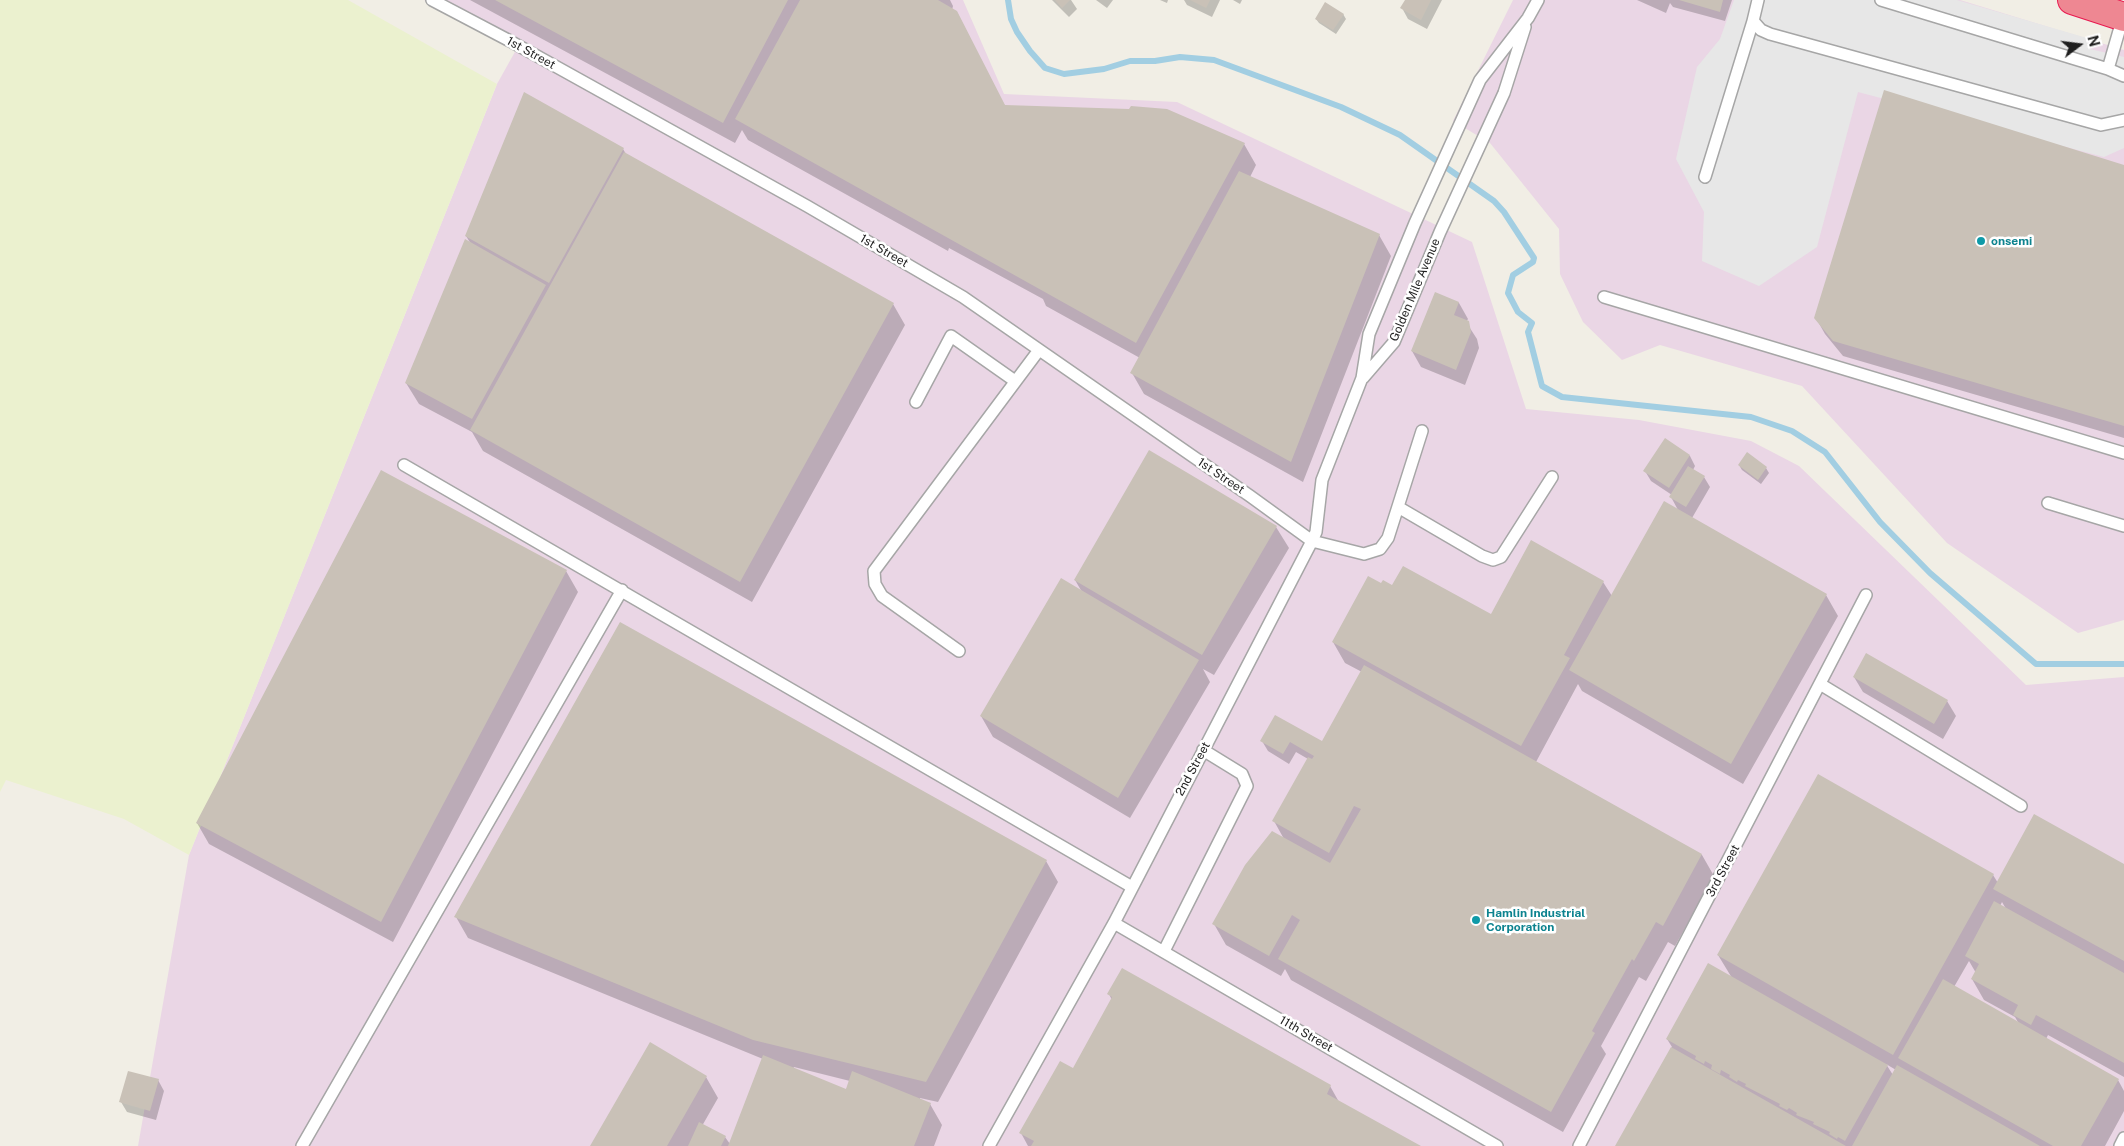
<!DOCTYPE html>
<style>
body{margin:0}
#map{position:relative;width:2124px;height:1146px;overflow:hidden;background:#f1eee5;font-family:"Public Sans",sans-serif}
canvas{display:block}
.north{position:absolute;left:2054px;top:20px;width:50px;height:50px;-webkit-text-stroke:4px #fff;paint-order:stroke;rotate:75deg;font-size:14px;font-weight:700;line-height:20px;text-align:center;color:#1f1f1f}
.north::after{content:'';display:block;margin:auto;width:18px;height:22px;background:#1f1f1f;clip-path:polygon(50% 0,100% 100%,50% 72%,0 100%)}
</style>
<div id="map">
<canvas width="2124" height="1146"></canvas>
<div class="north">N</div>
</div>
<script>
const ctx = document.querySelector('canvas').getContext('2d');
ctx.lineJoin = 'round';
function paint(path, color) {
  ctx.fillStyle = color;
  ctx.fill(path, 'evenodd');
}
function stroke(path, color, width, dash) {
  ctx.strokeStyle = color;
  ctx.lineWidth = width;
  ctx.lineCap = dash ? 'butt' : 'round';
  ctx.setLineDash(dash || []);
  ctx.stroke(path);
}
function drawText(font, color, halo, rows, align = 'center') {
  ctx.font = font + ' "Public Sans",sans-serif';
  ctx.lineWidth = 5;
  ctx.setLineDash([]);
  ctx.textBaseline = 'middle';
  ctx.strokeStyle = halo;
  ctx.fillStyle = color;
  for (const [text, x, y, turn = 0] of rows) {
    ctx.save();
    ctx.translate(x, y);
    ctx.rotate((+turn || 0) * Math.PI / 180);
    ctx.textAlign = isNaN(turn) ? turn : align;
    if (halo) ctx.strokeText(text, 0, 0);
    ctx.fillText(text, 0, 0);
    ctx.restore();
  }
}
paint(new Path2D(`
 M 424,0 L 963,0 L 1004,94 L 1177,102 L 1472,242 L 1526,409 L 1639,420 L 1751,441 L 1799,466 L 2026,685 L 2124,677 L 2124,1146 L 138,1146 L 189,855 L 497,84 L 516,50 Z
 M 1513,0 L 1960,0 L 2124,50 L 2124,620 L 2078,633 L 1947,543 L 1802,386 L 1660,345 L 1622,360 L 1583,322 L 1560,274 L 1559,229 L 1490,143 L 1453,121 Z`), '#ead6e5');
paint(new Path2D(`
 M 0,0 L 348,0 L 497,84 L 189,855 L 124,819 L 6,780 L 0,792 Z`), '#ebf1cf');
paint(new Path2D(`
 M 1734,0 L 1957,0 L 2087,38 L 2090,49 L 2124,57 L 2124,148 L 2104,157 L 1858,92 L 1817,247 L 1759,286 L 1702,261 L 1704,212 L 1676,159 L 1697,67 L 1720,39 Z`), '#e7e7e7');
paint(new Path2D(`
 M 470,0 L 950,0 L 953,6 L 952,10 L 1005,106 L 1244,144 L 1256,165 L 1250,177 L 1379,235 L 1391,256 L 1303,482 L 1144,394 L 1132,373 L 1140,358 L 1046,306 L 1043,299 L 949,248 L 948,251 L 748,140 L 742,130 L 735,143 Z
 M 1052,0 L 1071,0 L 1077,9 L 1069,17 Z
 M 1096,0 L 1113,0 L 1107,8 Z
 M 1160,0 L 1168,0 L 1167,3 Z
 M 1184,0 L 1220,0 L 1212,17 L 1187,5 Z
 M 1233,0 L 1242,0 L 1240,4 Z
 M 1406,0 L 1442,0 L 1427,29 L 1408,19 L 1402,8 Z
 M 1637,0 L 1732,0 L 1725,21 L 1673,7 L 1670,3 L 1666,13 Z
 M 1343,14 L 1346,19 L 1336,34 L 1319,23 L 1316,19 Z
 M 623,149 L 626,154 L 893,304 L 905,325 L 752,602 L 483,451 L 472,432 L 419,404 L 406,383 L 471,244 L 466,236 Z
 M 2124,166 L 2124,438 L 1843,356 L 1825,334 L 1816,318 Z
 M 1435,294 L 1459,303 L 1468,319 L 1466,322 L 1477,339 L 1479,348 L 1465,385 L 1421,367 L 1412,351 Z
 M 1665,440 L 1690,456 L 1695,466 L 1693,470 L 1704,477 L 1710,487 L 1692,518 L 1826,595 L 1838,616 L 1743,784 L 1582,691 L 1578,684 L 1536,762 L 1702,855 L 1714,876 L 1675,946 L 1668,942 L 1646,981 L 1639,977 L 1601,1046 L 1606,1054 L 1563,1132 L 1291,980 L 1285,969 L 1281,976 L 1226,945 L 1214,924 L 1284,839 L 1274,821 L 1308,759 L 1296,752 L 1289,764 L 1268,751 L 1262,741 L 1275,717 L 1323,743 L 1362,672 L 1345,663 L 1333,642 L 1381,585 L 1491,616 L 1603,582 L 1612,596 L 1678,510 L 1671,497 L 1672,495 L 1651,481 L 1645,471 Z
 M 1150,452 L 1276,527 L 1289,548 L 1214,675 L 1203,669 L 1210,682 L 1130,818 L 993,737 L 981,716 L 1082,592 L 1075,580 Z
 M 1739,465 L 1766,468 L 1769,473 L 1761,484 L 1742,470 Z
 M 566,571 L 578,592 L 393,942 L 209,844 L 197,823 Z
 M 1854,677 L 1947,701 L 1956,716 L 1943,739 L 1863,692 Z
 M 1046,861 L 1058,882 L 938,1102 L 920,1098 L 920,1100 L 930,1104 L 942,1125 L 934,1146 L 591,1146 L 706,1077 L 718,1098 L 702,1126 L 725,1137 L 730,1144 L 763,1059 L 468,938 L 456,917 ZM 794,1067 L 850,1081 L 846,1090 L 793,1069 Z
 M 2124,865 L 2124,1077 L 2048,1035 L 2046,1039 L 2118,1080 L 2124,1091 L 2124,1111 L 2105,1146 L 1617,1146 L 1672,1047 L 1667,1039 L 1732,978 L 1718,955 L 1993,875 L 1998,883 ZM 2002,902 L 2006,909 L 2000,906 ZM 1969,961 L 1976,973 L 1972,979 L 1984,1000 L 2015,1017 L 2019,1024 L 1954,987 ZM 1886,1064 L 1896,1070 L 1893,1075 Z
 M 1109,994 L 1330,1086 L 1339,1102 L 1419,1146 L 1028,1146 L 1021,1133 L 1073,1070 L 1112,1000 Z
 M 158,1080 L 164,1091 L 156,1120 L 127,1112 L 121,1102 Z`), '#0003');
stroke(new Path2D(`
 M 1008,0 L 1011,19 L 1017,32 L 1030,51 L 1045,68 L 1064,74 L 1104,69 L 1130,61 L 1155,61 L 1180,57 L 1214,60 L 1341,107 L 1400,135 L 1494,201 L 1504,212 L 1534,258 L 1533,262 L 1513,275 L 1508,293 L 1518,312 L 1532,323 L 1528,332 L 1542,386 L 1562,397 L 1751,417 L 1792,431 L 1825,452 L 1880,522 L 1930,573 L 2036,664 L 2124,664`), '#a2cee2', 6);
paint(new Path2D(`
 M 495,0 L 788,0 L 723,123 Z
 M 800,0 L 938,0 L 957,11 L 1005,105 L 1129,109 L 1131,106 L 1167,109 L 1245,143 L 1136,343 L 735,119 Z
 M 1055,0 L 1070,0 L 1062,8 Z
 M 1190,0 L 1210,0 L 1206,8 Z
 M 1405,0 L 1431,0 L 1421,20 L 1400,8 Z
 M 1679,0 L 1723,0 L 1720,12 Z
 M 1325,2 L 1344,14 L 1333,30 L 1315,19 Z
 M 1884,90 L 2124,165 L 2124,426 L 1833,341 L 1814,318 Z
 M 524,92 L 624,148 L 549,283 L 465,236 Z
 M 624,152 L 894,303 L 740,582 L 470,430 Z
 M 1239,171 L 1380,234 L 1291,462 L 1130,373 Z
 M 465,239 L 546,285 L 472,419 L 405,383 Z
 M 1435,292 L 1459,302 L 1454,315 L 1469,321 L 1471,332 L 1456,370 L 1411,351 Z
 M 1665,438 L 1690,455 L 1669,488 L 1643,471 Z
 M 1149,450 L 1277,526 L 1202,655 L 1074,580 Z
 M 1747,452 L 1767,467 L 1758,480 L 1738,465 Z
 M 1688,466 L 1705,476 L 1686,507 L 1669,497 Z
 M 381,470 L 567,570 L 381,922 L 196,823 Z
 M 1664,501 L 1827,594 L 1731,764 L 1569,670 Z
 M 1531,540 L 1604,581 L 1564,655 L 1570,658 L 1521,746 L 1332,642 L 1368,576 L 1381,583 L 1383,580 L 1392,585 L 1403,566 L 1491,614 Z
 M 1061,578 L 1199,660 L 1118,798 L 980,716 Z
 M 620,622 L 1047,860 L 926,1082 L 753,1040 L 454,917 Z
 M 1866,653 L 1948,700 L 1934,724 L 1853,677 Z
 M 1364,665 L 1702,854 L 1663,926 L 1656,922 L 1634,961 L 1632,959 L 1592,1031 L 1595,1033 L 1551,1112 L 1278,959 L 1300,920 L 1292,915 L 1269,956 L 1212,924 L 1245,865 L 1272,831 L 1330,863 L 1361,809 L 1354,806 L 1329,853 L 1272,821 L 1308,757 L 1312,759 L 1314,756 L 1290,742 L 1283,754 L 1260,741 L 1275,715 L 1322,741 Z
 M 1818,774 L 1994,874 L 1893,1055 L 1717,955 Z
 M 2034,814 L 2124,864 L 2124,961 L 1993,889 Z
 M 1994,901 L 2124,973 L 2124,1063 L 2036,1015 L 2031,1025 L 2013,1015 L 2018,1005 L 1971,979 L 1979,964 L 1965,956 Z
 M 1708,963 L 1888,1065 L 1845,1141 L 1838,1137 L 1837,1139 L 1829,1134 L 1830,1132 L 1813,1124 L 1814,1122 L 1796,1115 L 1797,1113 L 1789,1108 L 1787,1110 L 1779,1106 L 1780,1104 L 1745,1086 L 1746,1084 L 1738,1080 L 1737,1082 L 1729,1077 L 1730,1075 L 1721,1070 L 1720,1074 L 1711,1069 L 1712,1065 L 1705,1061 L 1704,1064 L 1695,1059 L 1696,1056 L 1666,1039 Z
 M 1122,968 L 1331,1085 L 1327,1094 L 1421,1146 L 1031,1146 L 1034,1141 L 1019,1133 L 1060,1061 L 1073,1068 L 1112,997 L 1107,994 Z
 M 1943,979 L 2119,1079 L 2081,1146 L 2053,1146 L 1898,1058 Z
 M 650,1042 L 707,1076 L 667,1146 L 590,1146 Z
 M 1671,1047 L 1710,1069 L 1846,1146 L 1615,1146 Z
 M 763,1055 L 846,1089 L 852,1071 L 931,1103 L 914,1146 L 728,1146 Z
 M 1897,1065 L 2040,1146 L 1852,1146 Z
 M 128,1071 L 159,1079 L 150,1111 L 119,1102 Z
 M 699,1122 L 726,1136 L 721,1146 L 688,1146 Z`), '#c9c1b7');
const lane = new Path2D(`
 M 432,0 L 510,41 L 807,206 L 963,297 L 1250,496 L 1312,541 L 1364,554 L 1380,549 L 1388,538 L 1422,431
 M 1758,0 L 1753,21 L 1761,30 L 1770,34 L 2101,125 L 2124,120
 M 1881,0 L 2108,69 L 2124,76
 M 2108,69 L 2123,17
 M 1705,177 L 1753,21
 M 1604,297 L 2124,453
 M 1363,378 L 1394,342 L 1440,232 L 1504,93 L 1525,27
 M 916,402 L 951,336 L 1015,381
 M 404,465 L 1132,887
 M 2048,503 L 2124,526
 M 1398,507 L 1482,556 L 1493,560 L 1501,557 L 1552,477
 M 959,651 L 882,596 L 875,584 L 874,571 L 1039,350
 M 1820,684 L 2021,806
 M 1114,923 L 1497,1146
 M 1164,951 L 1247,786 L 1242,774 L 1203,750
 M 302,1146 L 622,590
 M 989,1146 L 1114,923 L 1312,541 L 1316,532 L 1322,480 L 1362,378 L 1369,334 L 1415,223 L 1480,80 L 1528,18 L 1538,0
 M 1579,1146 L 1866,595
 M 2120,1146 L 2124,1138`);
const highway = new Path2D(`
 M 2072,0 L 2124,17`);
stroke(lane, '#a6a6a6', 14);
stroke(highway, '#e8184f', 30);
stroke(lane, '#fff', 11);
stroke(highway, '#ee8792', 28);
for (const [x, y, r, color] of [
 [1981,241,5,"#0f9aa8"],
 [1476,920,5,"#0f9aa8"]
]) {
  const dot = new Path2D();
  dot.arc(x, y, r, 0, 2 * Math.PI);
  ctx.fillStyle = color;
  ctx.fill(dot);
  stroke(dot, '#fff', 2);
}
drawText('12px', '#1f1f1f', '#fff', [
 ["1st Street",531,53,29],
 ["1st Street",884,251,30],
 ["Golden Mile Avenue",1415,290,-67],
 ["1st Street",1221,476,34],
 ["2nd Street",1193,769,-62],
 ["3rd Street",1723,871,-62],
 ["11th Street",1306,1034,30]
]);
drawText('bold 12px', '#0d838f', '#fff', [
 ["onsemi",1991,241],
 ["Hamlin Industrial",1486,913],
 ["Corporation",1486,927]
], 'left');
</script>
